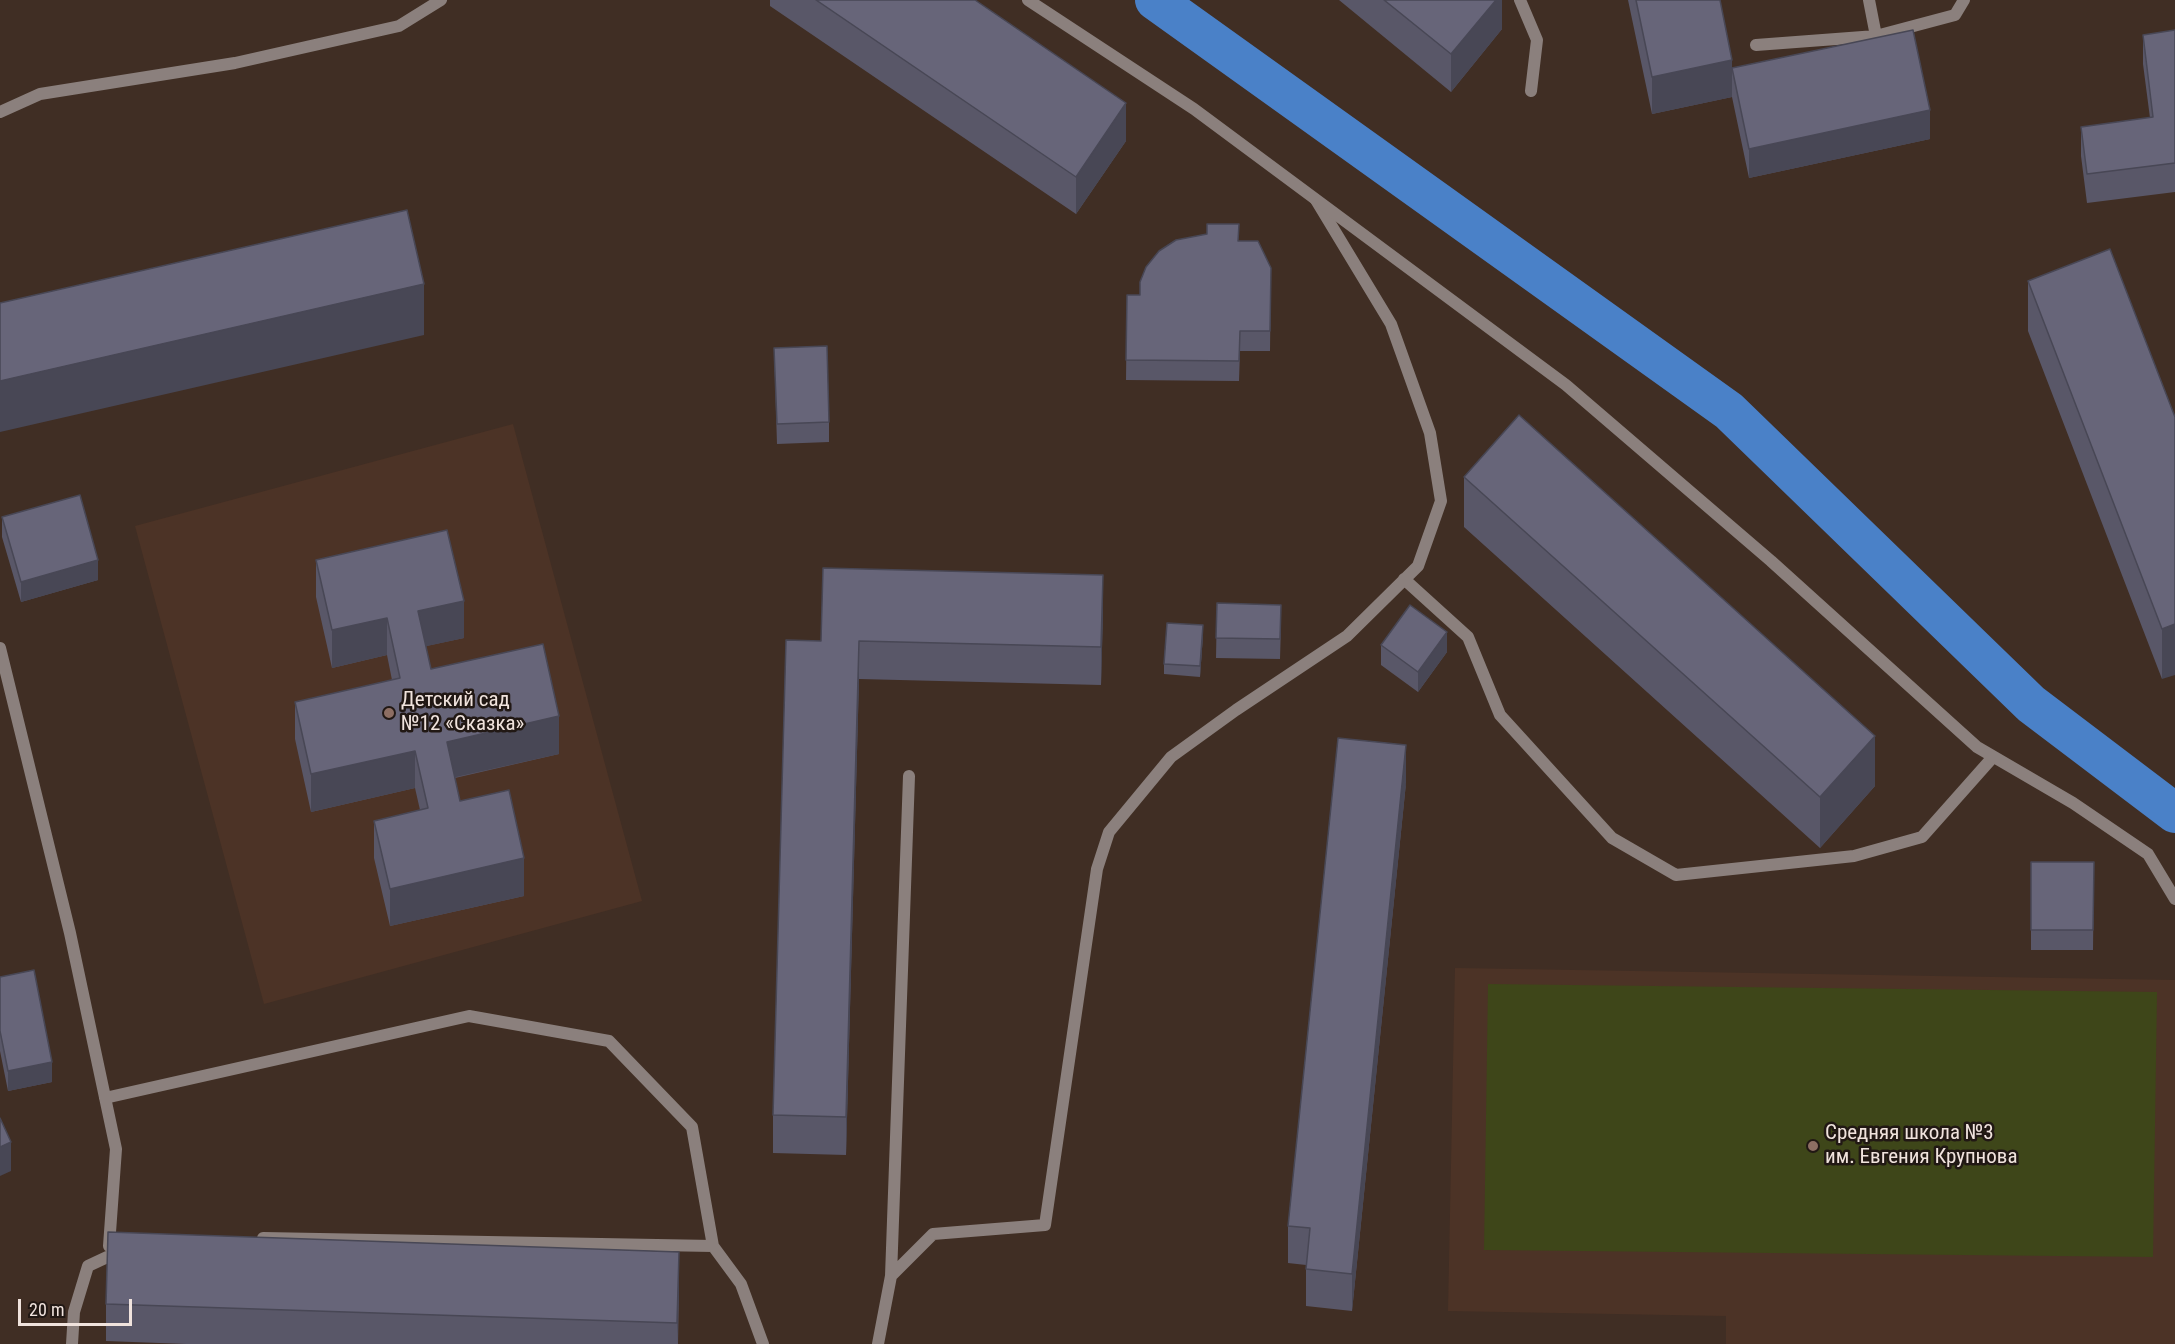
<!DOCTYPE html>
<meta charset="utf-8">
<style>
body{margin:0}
#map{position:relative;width:2175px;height:1344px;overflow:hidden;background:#402e24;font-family:"Roboto Condensed",sans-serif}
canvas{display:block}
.scale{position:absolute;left:18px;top:1299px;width:114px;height:27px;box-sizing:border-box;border:3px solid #f0e3dd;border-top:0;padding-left:8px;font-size:18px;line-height:21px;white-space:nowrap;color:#f0e3dd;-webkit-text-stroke:4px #211814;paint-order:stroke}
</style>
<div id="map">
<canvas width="2175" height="1344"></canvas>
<div class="scale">20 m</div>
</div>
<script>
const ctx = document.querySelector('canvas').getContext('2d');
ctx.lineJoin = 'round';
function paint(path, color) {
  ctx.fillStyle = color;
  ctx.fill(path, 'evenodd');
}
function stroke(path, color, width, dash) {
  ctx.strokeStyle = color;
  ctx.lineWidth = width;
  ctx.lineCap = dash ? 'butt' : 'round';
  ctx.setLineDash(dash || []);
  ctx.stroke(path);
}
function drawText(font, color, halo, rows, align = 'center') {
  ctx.font = font + ' "Roboto Condensed",sans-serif';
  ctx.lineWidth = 5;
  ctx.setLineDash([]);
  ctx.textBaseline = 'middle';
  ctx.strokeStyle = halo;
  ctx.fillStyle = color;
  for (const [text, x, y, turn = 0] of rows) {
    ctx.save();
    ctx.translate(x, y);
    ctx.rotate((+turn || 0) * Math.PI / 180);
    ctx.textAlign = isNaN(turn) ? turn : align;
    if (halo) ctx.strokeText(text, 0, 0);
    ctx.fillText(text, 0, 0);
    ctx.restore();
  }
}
paint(new Path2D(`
 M 513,424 L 642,901 L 264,1004 L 135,526 Z
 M 1455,968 L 2175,980 L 2175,1344 L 1726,1344 L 1726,1316 L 1448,1311 Z`), '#4c3326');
paint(new Path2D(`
 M 1488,984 L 2157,992 L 2153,1257 L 1484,1250 Z`), '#3e4619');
stroke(new Path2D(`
 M 1155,0 L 1729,411 L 2031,704 L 2175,813`), '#4a81c8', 40);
stroke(new Path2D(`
 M 1520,0 L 1537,40 L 1531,91
 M 1869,0 L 1876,36
 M 1756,45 L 1876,36 L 1955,15 L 1964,0
 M 0,112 L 40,94 L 235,63 L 399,26 L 441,0
 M 1404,579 L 1468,637 L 1500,715 L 1612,838 L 1676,875 L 1854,856 L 1922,837 L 1993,757
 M 0,648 L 70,933 L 116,1149 L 109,1246
 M 105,1098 L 469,1016 L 609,1041 L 692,1127 L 713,1246
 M 263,1238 L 713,1246 L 741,1284 L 763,1344
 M 891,1276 L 909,776
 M 72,1344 L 74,1312 L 88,1266 L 120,1251
 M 878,1344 L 891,1276 L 933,1234 L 1045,1225 L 1097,869 L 1109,832 L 1171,757 L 1236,710 L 1347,636 L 1418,566 L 1441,501 L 1430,433 L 1391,324 L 1316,200`), '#8b807d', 12);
stroke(new Path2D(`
 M 1028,0 L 1194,109 L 1566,385 L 1771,561 L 1977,747 L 2073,803 L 2148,854 L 2175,899`), '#8b807d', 12);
paint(new Path2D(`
 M 770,0 L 975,0 L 1126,141 L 1076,214 L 770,6 Z
 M 1339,0 L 1502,0 L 1502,29 L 1451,92 Z
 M 1628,0 L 1720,0 L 1732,68 L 1930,139 L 1749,178 L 1732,97 L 1652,114 Z
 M 2175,30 L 2175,192 L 2087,203 L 2081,156 L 2081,127 L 2150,118 L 2143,64 L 2143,35 Z
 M 1239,241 L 1271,268 L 1270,351 L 1240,351 L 1239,381 L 1126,380 L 1127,295 L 1140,295 Z
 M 2028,281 L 2175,417 L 2162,679 L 2028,331 Z
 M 774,348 L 829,422 L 829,442 L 777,444 Z
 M 1464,477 L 1875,786 L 1820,848 L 1464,527 Z
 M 2,517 L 98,580 L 21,602 L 2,537 Z
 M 316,560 L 464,638 L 426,646 L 431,669 L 559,754 L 455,778 L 460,801 L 524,896 L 390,926 L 374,858 L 374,821 L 420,810 L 415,788 L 311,812 L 295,739 L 295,702 L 392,680 L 387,655 L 332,668 L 316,597 Z
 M 1217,603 L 1281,625 L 1280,659 L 1216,658 Z
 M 1103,612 L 1101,685 L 859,679 L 846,1155 L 773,1153 L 773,1115 L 821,641 Z
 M 1203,635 L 1200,677 L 1164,674 L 1164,664 Z
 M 1381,645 L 1447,652 L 1418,692 L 1381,665 Z
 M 1406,783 L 1352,1311 L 1306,1306 L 1306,1265 L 1288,1263 L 1288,1226 Z
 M 2031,862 L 2094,862 L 2093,950 L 2031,950 Z
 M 0,977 L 52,1082 L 8,1091 L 0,1051 Z
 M 679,1289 L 678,1344 L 186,1344 L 106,1341 L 106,1304 Z`), '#595768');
paint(new Path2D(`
 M 1496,0 L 1502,0 L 1502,29 L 1451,92 L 1451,54 Z
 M 1732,60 L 1732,97 L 1652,114 L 1652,77 Z
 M 1126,103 L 1126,141 L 1076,214 L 1076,177 Z
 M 1930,110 L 1930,139 L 1749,178 L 1749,149 Z
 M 424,284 L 424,335 L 0,432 L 0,381 Z
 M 98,560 L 98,580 L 21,602 L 21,582 Z
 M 1103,575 L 1103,612 L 1101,685 L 1101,647 Z
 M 464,601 L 464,638 L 418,648 L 418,611 Z
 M 387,618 L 387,655 L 332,668 L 332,630 Z
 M 2175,624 L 2175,675 L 2162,679 L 2162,629 Z
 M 1203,625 L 1203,635 L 1200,677 L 1200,666 Z
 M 1447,632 L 1447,652 L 1418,692 L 1418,672 Z
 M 859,641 L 859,679 L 846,1155 L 846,1117 Z
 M 559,716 L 559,754 L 447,779 L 447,742 Z
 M 1875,736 L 1875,786 L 1820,848 L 1820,797 Z
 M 1406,745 L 1406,783 L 1352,1311 L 1352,1274 Z
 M 415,751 L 415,788 L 311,812 L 311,774 Z
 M 524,858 L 524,896 L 390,926 L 390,889 Z
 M 52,1062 L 52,1082 L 8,1091 L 8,1071 Z
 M 11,1142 L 11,1171 L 0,1176 L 0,1147 Z
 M 679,1252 L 679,1289 L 677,1344 L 677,1323 Z`), '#484755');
const building = new Path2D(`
 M 816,0 L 975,0 L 1126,103 L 1076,177 Z
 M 1384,0 L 1496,0 L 1451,54 Z
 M 1636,0 L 1720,0 L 1732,60 L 1652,77 Z
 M 1913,30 L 1930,110 L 1749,149 L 1732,68 Z
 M 2175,30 L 2175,163 L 2087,174 L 2081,127 L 2153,117 L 2143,35 Z
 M 407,210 L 424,284 L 0,381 L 0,303 Z
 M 1207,224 L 1239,224 L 1238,241 L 1258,241 L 1271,268 L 1270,331 L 1240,331 L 1239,361 L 1126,360 L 1127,295 L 1140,295 L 1140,282 L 1146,267 L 1159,251 L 1176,240 L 1207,234 Z
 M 2110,249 L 2175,417 L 2175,624 L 2162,629 L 2028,281 Z
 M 827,346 L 829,422 L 777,424 L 774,348 Z
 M 1519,415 L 1875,736 L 1820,797 L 1464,477 Z
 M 80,495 L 98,560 L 21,582 L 2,517 Z
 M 447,530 L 464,601 L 418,611 L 431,669 L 543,644 L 559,716 L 447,742 L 460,801 L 509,790 L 524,858 L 390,889 L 374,821 L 428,808 L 415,751 L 311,774 L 295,702 L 400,678 L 387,618 L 332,630 L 316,560 Z
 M 823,568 L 1103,575 L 1101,647 L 859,641 L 846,1117 L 773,1115 L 786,640 L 821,641 Z
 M 1217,603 L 1281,605 L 1280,639 L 1216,638 Z
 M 1410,605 L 1447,632 L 1418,672 L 1381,645 Z
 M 1167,623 L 1203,625 L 1200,666 L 1164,664 Z
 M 1338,738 L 1406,745 L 1352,1274 L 1306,1269 L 1310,1228 L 1288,1226 Z
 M 2031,862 L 2094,862 L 2093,930 L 2031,930 Z
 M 34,970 L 52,1062 L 8,1071 L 0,1031 L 0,977 Z
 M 0,1118 L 11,1142 L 0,1147 Z
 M 108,1232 L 679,1252 L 677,1323 L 106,1304 Z`);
paint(building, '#676579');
stroke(building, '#484755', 1.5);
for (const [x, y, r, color] of [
 [389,713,6,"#8d6e63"],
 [1813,1146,6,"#8d6e63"]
]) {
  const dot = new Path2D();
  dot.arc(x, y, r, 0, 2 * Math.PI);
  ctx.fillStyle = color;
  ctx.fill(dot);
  stroke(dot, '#211814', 2);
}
drawText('21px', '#f0e3dd', '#211814', [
 ["Детский сад",401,701],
 ["№12 «Сказка»",401,725],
 ["Средняя школа №3",1825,1134],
 ["им. Евгения Крупнова",1825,1158]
], 'left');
</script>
